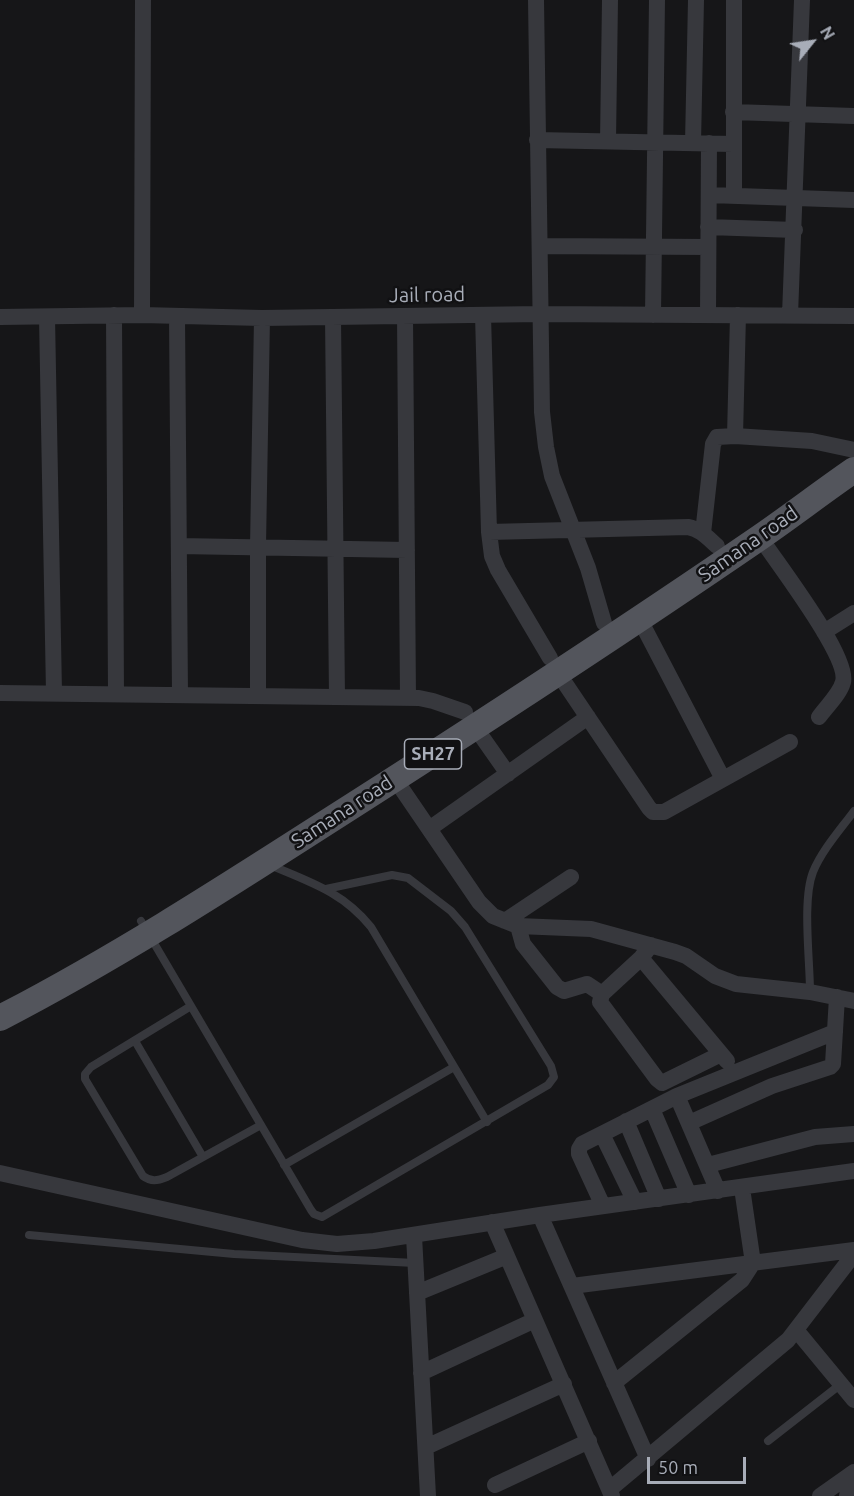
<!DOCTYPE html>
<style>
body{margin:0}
#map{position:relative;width:854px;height:1496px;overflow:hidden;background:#161618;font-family:Ubuntu,sans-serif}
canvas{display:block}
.north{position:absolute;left:782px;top:12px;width:60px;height:60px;-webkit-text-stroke:4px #111113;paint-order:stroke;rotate:60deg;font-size:16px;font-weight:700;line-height:24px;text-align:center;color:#a8adb8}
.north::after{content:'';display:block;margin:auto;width:21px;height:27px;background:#a8adb8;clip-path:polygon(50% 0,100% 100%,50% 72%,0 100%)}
.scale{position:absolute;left:647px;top:1457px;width:99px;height:27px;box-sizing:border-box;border:3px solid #a8adb8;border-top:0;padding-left:8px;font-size:18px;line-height:21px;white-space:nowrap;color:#a8adb8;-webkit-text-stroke:4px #111113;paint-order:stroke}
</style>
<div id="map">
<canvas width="854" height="1496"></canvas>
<div class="north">N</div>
<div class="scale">50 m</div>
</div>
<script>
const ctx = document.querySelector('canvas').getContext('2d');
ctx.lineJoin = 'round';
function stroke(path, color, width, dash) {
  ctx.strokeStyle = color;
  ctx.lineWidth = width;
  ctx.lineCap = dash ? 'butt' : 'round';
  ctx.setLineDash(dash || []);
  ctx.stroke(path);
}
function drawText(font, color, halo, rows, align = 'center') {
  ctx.font = font + ' Ubuntu,sans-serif';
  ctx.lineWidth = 5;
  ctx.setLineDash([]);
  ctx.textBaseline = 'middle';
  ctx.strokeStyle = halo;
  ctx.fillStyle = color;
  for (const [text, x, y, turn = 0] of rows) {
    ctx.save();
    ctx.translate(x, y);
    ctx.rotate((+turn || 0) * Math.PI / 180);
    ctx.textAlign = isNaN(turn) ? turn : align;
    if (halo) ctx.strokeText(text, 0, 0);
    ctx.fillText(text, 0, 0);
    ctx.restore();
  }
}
stroke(new Path2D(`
 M 270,865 C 310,882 343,892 371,927 L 487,1122
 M 141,921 L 311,1210 L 314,1214 L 322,1217 L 548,1085 L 554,1077 L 551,1066 L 465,927 L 451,911 L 408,878 L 392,875 L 326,889
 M 810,992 C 810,960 802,900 813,872 C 822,850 840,830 854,811
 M 191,1006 L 91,1067 L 85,1074 L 85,1079 L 143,1176 C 151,1182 157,1181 167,1177 L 261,1125
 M 135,1041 L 203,1157
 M 284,1165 L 454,1067
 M 29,1235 L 234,1254 L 415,1263
 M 768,1441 L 841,1384`), '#37383d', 8);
stroke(new Path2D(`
 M 536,0 L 542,412 L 546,447 L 552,476 L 588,568 L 604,623
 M 734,0 L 734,195
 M 733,112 L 854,116
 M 537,140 L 733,144
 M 608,141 L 610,0
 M 693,143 L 696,0
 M 709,195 L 854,200
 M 708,227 L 795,230
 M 540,246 L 708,247
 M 114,315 L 116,694
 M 142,315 L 143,0
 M 483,315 L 489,532 L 492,556 L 498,570 L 550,658
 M 653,315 L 657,0
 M 708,315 L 709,143
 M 790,315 L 802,0
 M 177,316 L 180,695
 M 405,316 L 408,698
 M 0,317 L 142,315 L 262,318 L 540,314 L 854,316
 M 47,317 L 54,693
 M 333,317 L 337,697
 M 735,436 L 738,315
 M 489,532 L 688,527 C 700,529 708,538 717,546
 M 703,533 L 713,444 L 717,437 L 735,436 L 812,441 L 854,450
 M 760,537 C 776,562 850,657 843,682 C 840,694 826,707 819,717
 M 179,546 L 407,550
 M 639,618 L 723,779
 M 824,632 L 854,613
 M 558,673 L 649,808 L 653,812 L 664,812 L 790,742
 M 0,693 L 419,698 L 433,701 L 465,712
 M 258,696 L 258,546 L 262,318
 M 475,727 L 508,774
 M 395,779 L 479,902 L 493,916 L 518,926 L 591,929 L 675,952 L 686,956 L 715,976 L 736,984 L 810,992 L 854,1001
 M 429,829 L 588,717
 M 505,921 L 571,877
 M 518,926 L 523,944 L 557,987 L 564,991 L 587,984 L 602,994
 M 651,945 L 641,958 L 602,994 L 600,1002 L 657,1079 L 662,1083 L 721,1054
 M 641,958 L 727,1061
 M 677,1096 L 718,1191
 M 652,1109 L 689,1195
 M 626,1121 L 659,1199
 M 689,1123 L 772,1086 L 830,1067 L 833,1064 L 837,997
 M 602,1134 L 635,1202
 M 708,1165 L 815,1137 L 854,1134
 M 0,1173 L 302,1240 L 337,1244 L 374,1241 L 540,1215 L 854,1171
 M 603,1206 L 579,1154 L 579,1149 L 582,1144 L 677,1096 L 835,1032
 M 540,1215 L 648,1459
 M 492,1222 L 612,1496
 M 414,1236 L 428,1496
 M 572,1286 L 854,1250
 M 417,1293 L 507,1256
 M 797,1331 L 854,1400
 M 421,1373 L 535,1320
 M 614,1383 L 742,1280 L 753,1263 L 742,1188
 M 426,1447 L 564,1384
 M 495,1485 L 589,1441
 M 610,1489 L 788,1340 L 854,1254
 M 820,1496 L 854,1472
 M 847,1496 L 851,1474`), '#37383d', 16);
stroke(new Path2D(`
 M 0,1018 C 112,960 218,892 324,824 C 470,731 616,636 759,538 C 791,516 822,492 854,470`), '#53555c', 26);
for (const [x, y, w] of [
 [433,754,57]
]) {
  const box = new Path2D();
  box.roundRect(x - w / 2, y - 15, w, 30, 4.5);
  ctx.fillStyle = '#111113';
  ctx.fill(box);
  stroke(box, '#a8adb8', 1.5);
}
drawText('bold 18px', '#a8adb8', null, [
 ["SH27",433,754]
]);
drawText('20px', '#a8adb8', '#111113', [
 ["Jail road",427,295,-1],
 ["Samana road",748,544,-35],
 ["Samana road",342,812,-33]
]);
</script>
